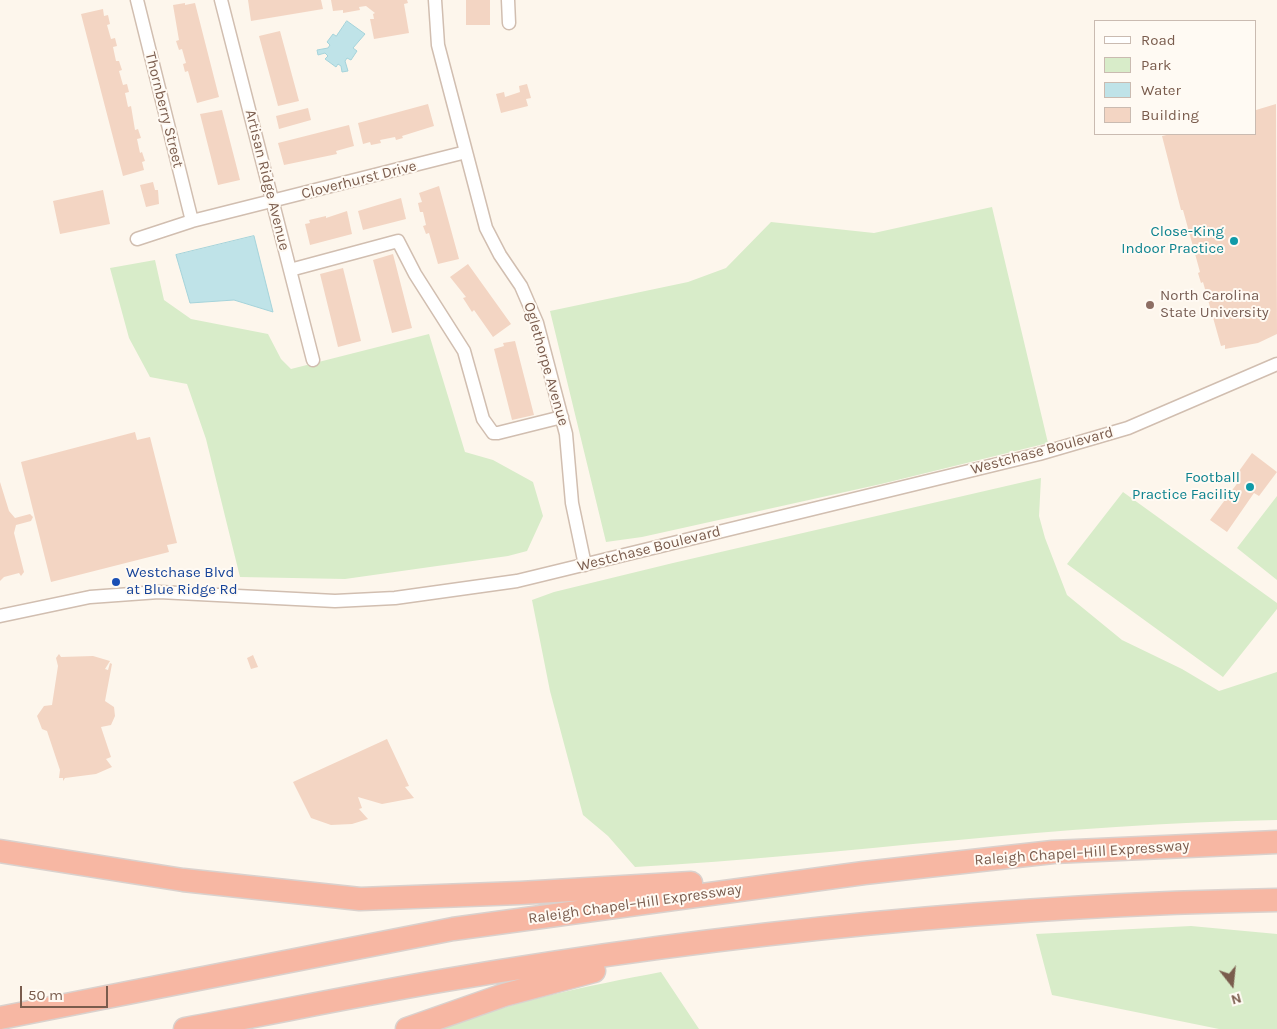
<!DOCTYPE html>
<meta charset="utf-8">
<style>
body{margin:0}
#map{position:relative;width:1277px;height:1029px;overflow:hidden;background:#fdf6ec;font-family:Karla,sans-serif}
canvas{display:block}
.legend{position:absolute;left:1094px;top:20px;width:162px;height:115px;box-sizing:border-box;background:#fffaf3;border:1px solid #cabbb1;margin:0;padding:6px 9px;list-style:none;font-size:15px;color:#7a5c4d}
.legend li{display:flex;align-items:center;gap:10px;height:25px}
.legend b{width:25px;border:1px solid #cabbb1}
.north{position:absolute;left:1207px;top:959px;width:50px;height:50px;-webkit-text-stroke:4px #fffaf3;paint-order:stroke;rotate:164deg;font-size:14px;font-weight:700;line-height:20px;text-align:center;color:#7a5c4d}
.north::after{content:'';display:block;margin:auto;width:18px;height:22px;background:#7a5c4d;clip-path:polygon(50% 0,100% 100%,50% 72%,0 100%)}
.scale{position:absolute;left:20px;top:986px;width:88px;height:22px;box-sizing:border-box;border:2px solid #7a5c4d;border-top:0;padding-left:6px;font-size:15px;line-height:18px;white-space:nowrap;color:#7a5c4d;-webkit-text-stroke:4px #fffaf3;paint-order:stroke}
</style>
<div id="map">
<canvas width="1277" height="1029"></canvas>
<ul class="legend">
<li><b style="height:6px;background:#fff"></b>Road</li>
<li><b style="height:14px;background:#d8ecc9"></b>Park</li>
<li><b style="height:14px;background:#bfe3e8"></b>Water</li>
<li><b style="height:14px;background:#f3d5c3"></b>Building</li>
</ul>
<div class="north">N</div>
<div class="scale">50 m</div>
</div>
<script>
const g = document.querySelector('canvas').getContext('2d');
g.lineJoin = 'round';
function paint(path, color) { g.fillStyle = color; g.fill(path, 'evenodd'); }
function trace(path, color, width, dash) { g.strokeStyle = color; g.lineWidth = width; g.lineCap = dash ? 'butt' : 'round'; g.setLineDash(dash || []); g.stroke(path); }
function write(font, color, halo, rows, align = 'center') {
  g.font = font + ' Karla,sans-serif'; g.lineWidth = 4; g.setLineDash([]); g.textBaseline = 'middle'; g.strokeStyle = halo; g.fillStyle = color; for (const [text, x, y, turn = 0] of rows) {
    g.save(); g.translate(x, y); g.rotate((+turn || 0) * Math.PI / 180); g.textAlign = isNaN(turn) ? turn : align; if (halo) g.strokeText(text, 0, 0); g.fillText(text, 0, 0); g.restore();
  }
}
paint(new Path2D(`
 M992,207L1048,443L881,484L642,537L606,542L550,311L688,282L726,268L771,222L874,233Z
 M155,260L164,300L191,319L268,334L281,359L291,369L429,334L465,452L493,460L533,482L543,516L527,551L508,556L345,579L240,577L206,439L187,384L150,377L129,338L110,268Z
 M1041,478L1039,516L1045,538L1067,595L1122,640L1182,669L1219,691L1277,672V820C1062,823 849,855 635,867L608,836L583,815L550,691L532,600L554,592L673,563Z
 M1123,492L1277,603V609L1223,677L1067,564Z
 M1277,496V580L1237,548Z
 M1191,926L1277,934V1029H1219L1052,995L1036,934Z
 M661,972L699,1029H442C512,1001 587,986 661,972Z`), '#d8ecc9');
const water = new Path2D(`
 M347,21L365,34L353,48L357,51L351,60L347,58L345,61L348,71L342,72L341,66L338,64L336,67L325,59L328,56L325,53L318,55L317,50L328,48L330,45L327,42L333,34L336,36Z
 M254,236L273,312L234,300L190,303L176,255Z`);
paint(water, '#bfe3e8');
trace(water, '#a5d3da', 1);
paint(new Path2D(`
 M248,0H321L323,9L251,21Z
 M331,0H407L408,3L404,4L409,33L374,39L370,19H374L373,14L375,13L366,6L359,7L360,10L343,13V10L333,11Z
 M466,0H490V25H466Z
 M185,3V5L195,3L219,97L197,103L188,71L185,72L183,64L186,63L182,49L179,50L176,41L179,40L173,5Z
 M103,9L104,16L108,15L110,24L107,25L111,39L115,38L117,46L113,47L116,61H119L122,70L119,71L123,85L127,84L129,92L125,93L128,107L131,106L135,130L138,129L141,138L137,139L140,153L142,152L145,161L142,162L144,170L123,176L81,14Z
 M280,31L299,101L278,106L259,36Z
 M527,84L531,98L526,99L528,106L501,113L496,94L504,92L505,97L520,92L519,86Z
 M428,104L434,126L402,136L403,138L396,140L395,137L380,140L381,143L371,145L370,142L363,144L358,123Z
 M1276,104L1277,334L1258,343L1225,349V345L1221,346L1203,282L1201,283L1198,273L1200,272L1183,210H1181L1162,136L1171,134H1256V110Z
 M308,108L311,120L279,129L276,116Z
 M222,110L240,180L218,185L200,114Z
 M349,125L354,146L336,151L337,154L284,165L278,143Z
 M153,182L155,190H158L159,204L146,207L140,185Z
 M439,186L459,259L438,264L429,233L426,234L423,226L426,225L423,212H420L418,203L422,202L419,193Z
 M103,190L110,224L60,234L53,201Z
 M401,198L406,219L363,230L358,211Z
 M347,211L352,234L310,245L305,224L310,223L309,220L326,216V218Z
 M393,254L412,328L392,333L373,260Z
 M468,264L511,324L493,337L474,310L472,312L463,298L466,297L450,277Z
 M343,268L361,341L338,347L320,274Z
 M515,341L534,415L512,420L494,349L504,346L503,343Z
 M135,432L137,440L150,437L177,543L167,545L169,552L51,582L21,462Z
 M1252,453L1277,472L1259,496L1254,493L1227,532L1210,520L1239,481L1234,478Z
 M0,482L9,511L15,518L30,514L33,517L31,521L16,525L14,533L24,572L21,576L19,573L4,577L0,581Z
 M59,654L61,657L93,656L110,661L105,669L108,670L110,663L112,664L105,701L114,707L115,716L111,725L101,727L111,757L106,759L112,767L96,774L65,778L63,781V778H59L60,770L47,731L42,729L37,716L44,706L52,705L58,666L56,658Z
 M253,655L258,667L251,669L247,658Z
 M387,739L409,786L405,787L414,798L382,804L358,797L362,808L359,809L368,819L352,824L331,825L311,818L293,782Z`), '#f3d5c3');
const minor = new Path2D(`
 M137,0L192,221
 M221,0L313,360
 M435,0L438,45L486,228L500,255L521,286L537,323L566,434L572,503L585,565
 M508,0L509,23
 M137,239L192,221L466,152
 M290,270L398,241L415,274L464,351L483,419L493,433H498L562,417
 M0,616L90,597L159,592L335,601L395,598L517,581L1039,454L1128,428L1277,364`);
const motorway = new Path2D(`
 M0,851L183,880L360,899L520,893L691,883
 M0,1018L453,929L864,873L1053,852L1277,842
 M185,1029C272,1013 359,995 446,980C718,934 1002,905 1277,900
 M407,1029L504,995L594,971`);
trace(minor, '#d1beb0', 15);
trace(motorway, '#dad1cd', 25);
trace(minor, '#fff', 12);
trace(motorway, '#f7b7a3', 22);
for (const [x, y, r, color] of [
 [1234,241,5,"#0f9aa8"],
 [1150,305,5,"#8d6e63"],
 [1250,487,5,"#0f9aa8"],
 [116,582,5,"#1a4fb4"]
]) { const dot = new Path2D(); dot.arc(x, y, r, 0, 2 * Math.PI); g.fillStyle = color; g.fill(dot); trace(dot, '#fffaf3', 2); }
write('15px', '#7a5c4d', '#fffaf3', [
 ["Thornberry Street",164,110,76],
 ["Artisan Ridge Avenue",267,180,76],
 ["Cloverhurst Drive",359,180,-14],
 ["Oglethorpe Avenue",546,364,74],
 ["Westchase Boulevard",1042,451,-15],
 ["Westchase Boulevard",649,549,-14],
 ["Raleigh Chapel–Hill Expressway",1082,853,-4],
 ["Raleigh Chapel–Hill Expressway",635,904,-8]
]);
write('15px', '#0d838f', '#fffaf3', [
 ["Close-King",1224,232],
 ["Indoor Practice",1224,249],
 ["Football",1240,478],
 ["Practice Facility",1240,495]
], 'right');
write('15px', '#785e54', '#fffaf3', [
 ["North Carolina",1160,296],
 ["State University",1160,313]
], 'left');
write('15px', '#164399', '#fffaf3', [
 ["Westchase Blvd",126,573],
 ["at Blue Ridge Rd",126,590]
], 'left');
</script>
